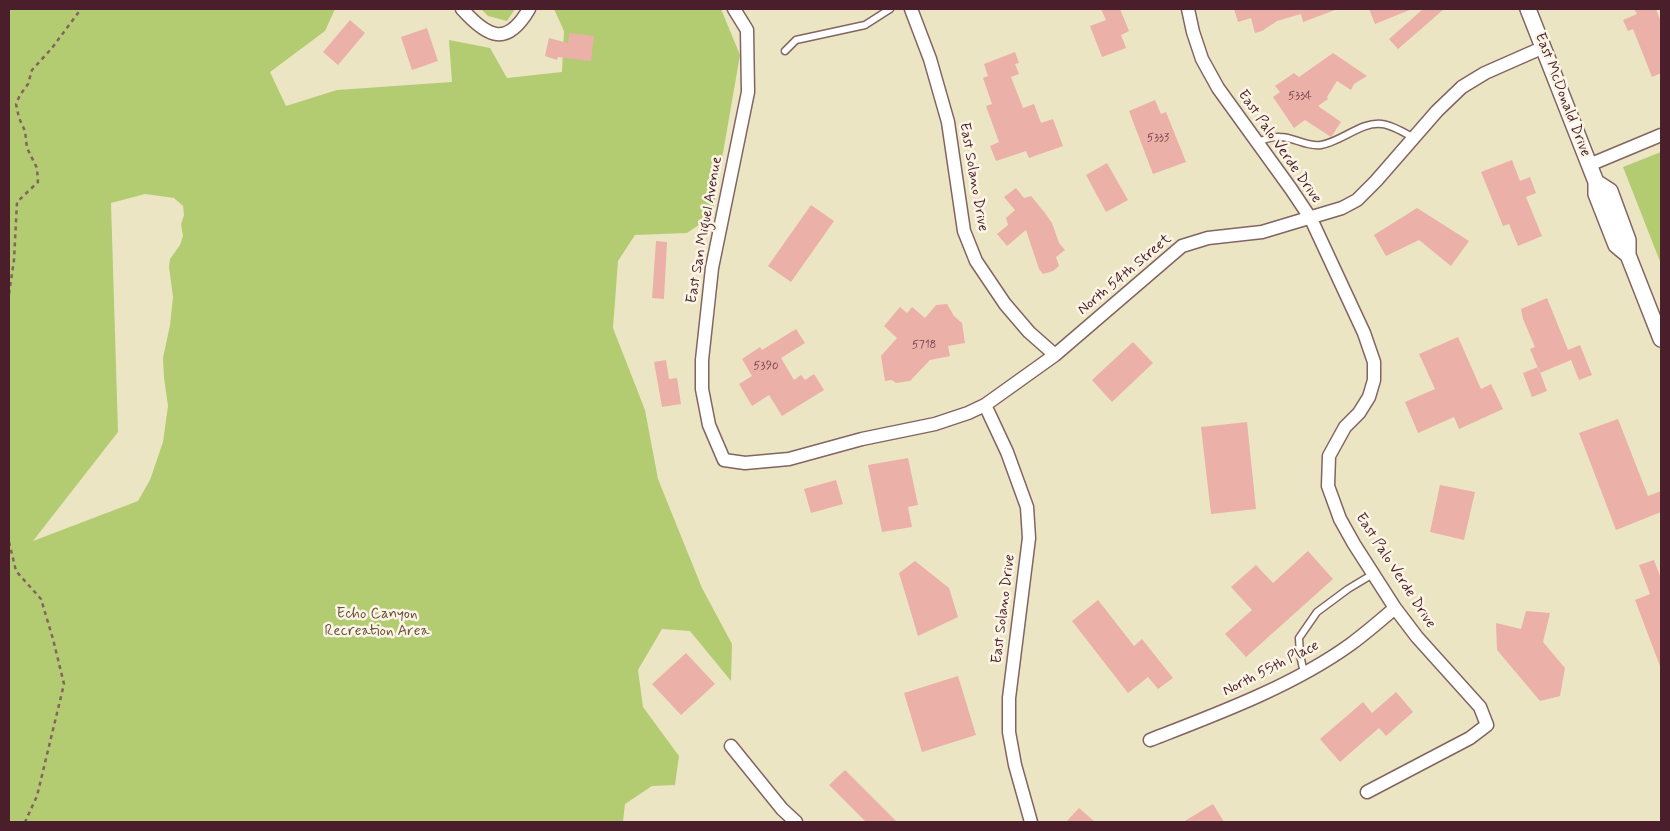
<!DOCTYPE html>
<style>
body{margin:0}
#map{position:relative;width:1670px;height:831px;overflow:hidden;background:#ece5c4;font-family:Mynerve,sans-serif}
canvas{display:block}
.frame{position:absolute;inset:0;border:10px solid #4a1f2b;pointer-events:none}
</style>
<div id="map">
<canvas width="1670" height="831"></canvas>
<div class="frame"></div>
</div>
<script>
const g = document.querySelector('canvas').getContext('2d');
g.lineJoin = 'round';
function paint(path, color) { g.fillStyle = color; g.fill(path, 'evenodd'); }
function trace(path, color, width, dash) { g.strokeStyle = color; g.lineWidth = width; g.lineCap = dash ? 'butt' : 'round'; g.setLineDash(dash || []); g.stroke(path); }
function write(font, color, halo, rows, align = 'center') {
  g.font = font + ' Mynerve,sans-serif'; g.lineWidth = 5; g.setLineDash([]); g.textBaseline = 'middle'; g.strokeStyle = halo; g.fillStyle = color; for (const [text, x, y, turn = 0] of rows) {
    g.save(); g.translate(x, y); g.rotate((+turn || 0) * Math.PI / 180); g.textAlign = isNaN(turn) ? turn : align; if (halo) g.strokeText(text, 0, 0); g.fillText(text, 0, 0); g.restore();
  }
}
paint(new Path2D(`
 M9,9H335L325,31L270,72L286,106L337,90L452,82L449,40L490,48L507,78L562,72L564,31L554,9H721L740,55L712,216L687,233L635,235L618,261L613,328L645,410L658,479L702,588L732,644L731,681L690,631L662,629L638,670L643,707L679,756L675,785L652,786L625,804L623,822H9ZM145,194L174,198L183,206L184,215L181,224L183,236L180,245L170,259L169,267L173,297L170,325L163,358L164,378L168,406L163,442L150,480L138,501L33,541L118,432L111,203Z
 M481,9H515L507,21L488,16Z
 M1661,152V264L1623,167Z`), '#b3cc72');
paint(new Path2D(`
 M1101,9H1120L1129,31L1121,35L1126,48L1102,57L1090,26L1106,20Z
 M1234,9H1335V10L1303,22L1301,14L1277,21L1262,31L1255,33L1251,18L1238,22Z
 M1369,9H1412L1375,24Z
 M1423,9H1444L1398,49L1389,39Z
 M1634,9H1656L1661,22V73L1652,77L1633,29L1628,31L1623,20L1637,14Z
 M350,20L365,33L338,65L323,52Z
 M427,28L438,61L412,70L401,37Z
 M569,33L594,36L591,61L558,57L557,60L545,56L549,38L568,43Z
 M1015,52L1019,63L1015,64L1019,74L1011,77L1023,108L1034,104L1041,123L1053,119L1063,146L1029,158L1026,151L996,161L990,146L999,142L986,106L992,104L983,78L988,76L984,64Z
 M1333,53L1367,76L1354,84L1351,90L1337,81L1327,97L1328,99L1318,106L1341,122L1331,137L1305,120L1294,128L1273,97L1280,92L1275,86L1294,73L1299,77Z
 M1155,100L1161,114L1166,112L1186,162L1153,174L1129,111Z
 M1512,160L1520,181L1530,177L1536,193L1526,197L1542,236L1518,246L1509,224L1503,226L1481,172Z
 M1107,163L1128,200L1106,212L1086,175Z
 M1016,188L1024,198L1031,196L1045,213L1052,223L1059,243L1065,250L1056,257L1059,266L1053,271L1043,274L1039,269L1026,230L1007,246L997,234L1008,225L1006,218L1015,210L1004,197Z
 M811,205L834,221L791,282L768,266Z
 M1417,208L1469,241L1451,266L1419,240L1386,256L1374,235Z
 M656,241L667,242L664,299L652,298Z
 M1547,298L1568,350L1580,345L1592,375L1579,380L1571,360L1540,373L1530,349L1535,347L1523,319L1521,309Z
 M947,304L954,316L962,323L965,343L948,346L950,356L930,360L910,381L896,383L892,380L885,381L881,356L897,338L884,326L900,307L907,313L912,307L925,318L936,305Z
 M796,329L805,343L781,358L794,380L801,375L805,380L814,374L824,390L782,416L769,395L752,406L739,384L752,376L742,359L760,347L762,350Z
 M1458,337L1481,389L1491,384L1503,409L1459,429L1454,417L1418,433L1405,402L1435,389L1419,354Z
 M1133,342L1153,363L1112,402L1092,380Z
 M666,360L669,379L677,378L681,404L662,407L654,362Z
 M1538,367L1547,391L1532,397L1523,373Z
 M1618,419L1648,496L1661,491V512L1616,530L1579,433Z
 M1247,422L1256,509L1211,514L1201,427Z
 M908,458L918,505L908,507L912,527L882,532L868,465Z
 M836,480L843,504L811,513L804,489Z
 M1440,485L1475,492L1464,540L1430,532Z
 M1308,551L1333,579L1246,657L1225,634L1252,610L1231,587L1256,565L1273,583Z
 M1654,560L1661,579L1660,666L1635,600L1650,594L1639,565Z
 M915,561L949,588L958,617L918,636L899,573Z
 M1098,600L1134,646L1142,639L1173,678L1158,689L1148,677L1128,693L1072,621Z
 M1526,611L1550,613L1543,642L1565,668L1560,696L1540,701L1497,650L1496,623L1521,629Z
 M686,653L715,684L681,715L652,684Z
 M958,676L976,735L922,752L904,693Z
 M1396,692L1413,712L1386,736L1379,728L1340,762L1320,739L1363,702L1372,713Z
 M845,770L897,822H866L829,785Z
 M1213,804L1224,822H1183Z
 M1079,808L1095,822H1066Z`), '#ebb0a7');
const service = new Path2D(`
 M785,51L796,40L865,25L890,9
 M1257,142C1264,140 1272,136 1280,137C1294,137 1306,147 1321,145C1341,142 1362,121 1382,124C1392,125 1405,133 1414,138
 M1304,673L1300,655L1299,638L1317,612L1348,589L1373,574`);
const minor = new Path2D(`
 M462,9C488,38 507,47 529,9
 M734,9L747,30L748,92L712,268L702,360V389L709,425L724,460L745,463L789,459L862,439L935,424L968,413L985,405L1055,355L1182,246L1208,238L1262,232L1342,208L1357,200L1376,181L1437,111L1462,87L1485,73L1544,47
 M911,9L930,59L948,122L964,231L976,261L1005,304L1029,332L1055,355
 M1188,9L1193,32L1202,59L1218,88L1291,189L1311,219L1364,333L1374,362V380L1369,397L1359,413L1345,427L1329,456L1328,486L1340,519L1354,544L1395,608L1417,637L1480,707L1487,725L1470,738L1367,792
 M1589,165L1661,135
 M985,405L1007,452L1027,507L1029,538L1009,698V732L1015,765L1031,822
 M1150,740C1217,714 1293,686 1351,644C1366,633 1381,620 1395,608
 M731,746L782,809L796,822`);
const tertiary = new Path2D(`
 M1528,9L1596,182V194L1616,245L1628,255
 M1596,182L1610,191L1628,240V255L1661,339`);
trace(service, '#836461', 9);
trace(minor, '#836461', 15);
trace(tertiary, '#836461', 18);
trace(new Path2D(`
 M9,294L14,260L17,202L38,182L37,168L27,148L25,131L19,118L16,104L20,95L28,84L32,70L52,48L81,9
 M9,542L16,571L41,599L53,639L64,684L37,796L25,822`), '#836461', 2.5, [4, 4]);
trace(service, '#fff', 6);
trace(minor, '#fff', 12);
trace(tertiary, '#fff', 15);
write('12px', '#72434a', null, [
 ["5334",1300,96],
 ["5333",1158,138],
 ["5718",924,345],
 ["5390",766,366]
]);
write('15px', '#4a1f2b', '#fcf5e5', [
 ["East McDonald Drive",1562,95,69],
 ["East Palo Verde Drive",1279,147,55],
 ["East Solano Drive",973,177,80],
 ["East San Miguel Avenue",705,230,-80],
 ["North 54th Street",1125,275,-40],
 ["East Palo Verde Drive",1395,571,57],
 ["East Solano Drive",1004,609,-83],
 ["North 55th Place",1271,669,-27]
]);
write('15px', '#6a5340', '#fcf5e5', [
 ["Echo Canyon",377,615],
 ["Recreation Area",377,632]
]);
</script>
